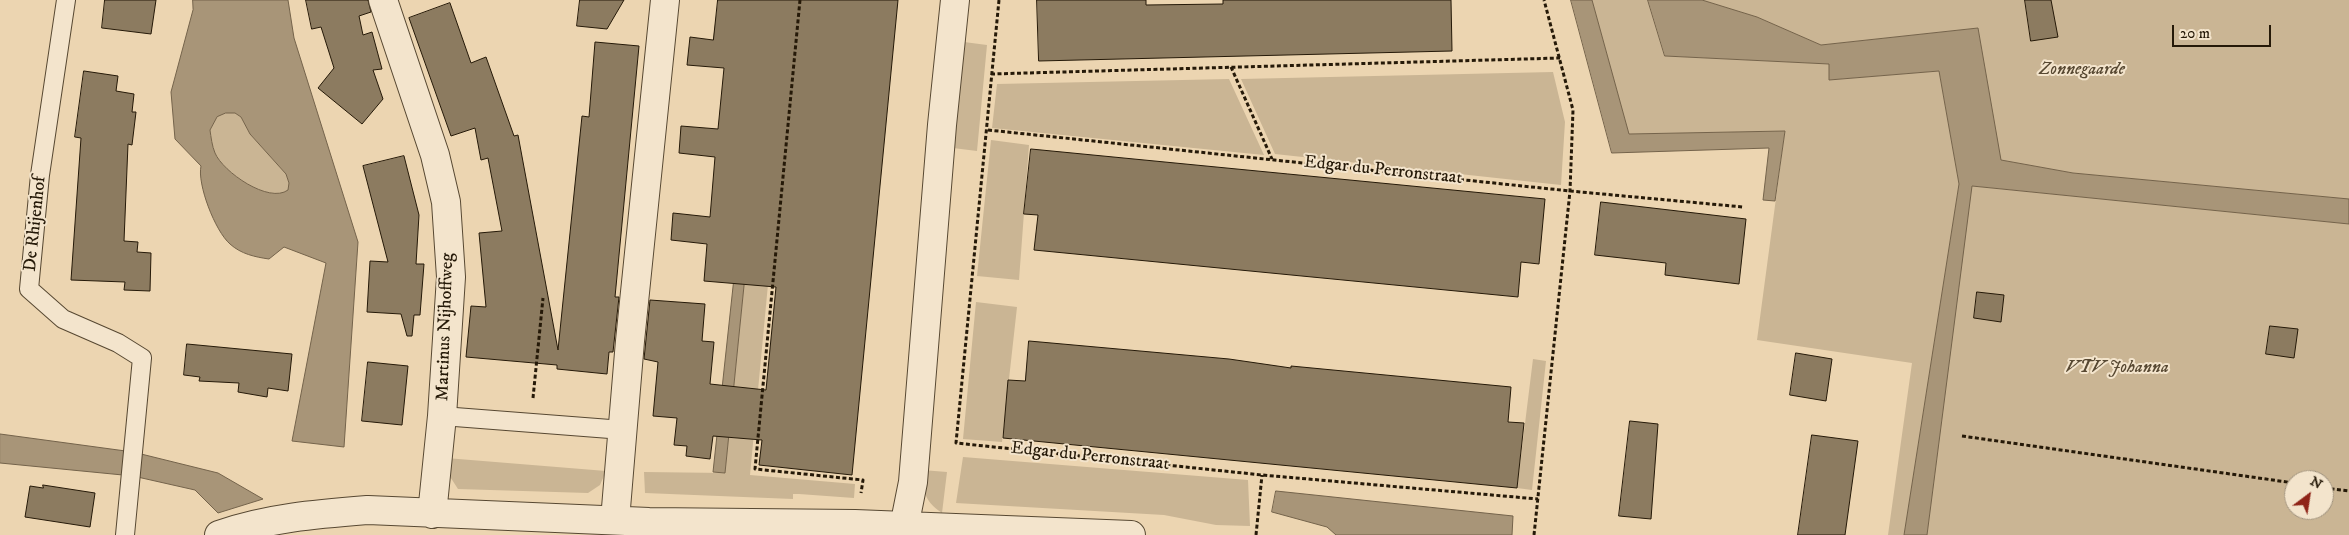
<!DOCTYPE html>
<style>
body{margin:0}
#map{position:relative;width:2349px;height:535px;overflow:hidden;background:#ecd5b1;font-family:"IM FELL DW Pica",serif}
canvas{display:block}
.north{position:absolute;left:2284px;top:470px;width:50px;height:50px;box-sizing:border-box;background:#f3e4cc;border:1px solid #a1937e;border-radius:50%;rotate:31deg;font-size:14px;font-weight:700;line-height:20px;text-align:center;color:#251908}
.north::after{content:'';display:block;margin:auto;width:18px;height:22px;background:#8f2418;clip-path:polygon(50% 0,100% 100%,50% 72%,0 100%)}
.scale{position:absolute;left:2172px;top:25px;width:99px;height:22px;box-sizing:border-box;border:2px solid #251908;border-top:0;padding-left:6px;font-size:15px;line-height:18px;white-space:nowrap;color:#251908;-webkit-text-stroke:4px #f3e4cc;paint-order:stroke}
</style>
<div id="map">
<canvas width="2349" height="535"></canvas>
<div class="north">N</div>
<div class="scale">20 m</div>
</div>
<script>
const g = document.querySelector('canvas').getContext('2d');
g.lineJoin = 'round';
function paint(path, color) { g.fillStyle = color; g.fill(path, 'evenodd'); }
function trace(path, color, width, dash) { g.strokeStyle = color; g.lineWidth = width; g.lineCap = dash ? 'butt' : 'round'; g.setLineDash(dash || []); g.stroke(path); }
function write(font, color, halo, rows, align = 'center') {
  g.font = font + ' "IM FELL DW Pica",serif'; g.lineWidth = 4; g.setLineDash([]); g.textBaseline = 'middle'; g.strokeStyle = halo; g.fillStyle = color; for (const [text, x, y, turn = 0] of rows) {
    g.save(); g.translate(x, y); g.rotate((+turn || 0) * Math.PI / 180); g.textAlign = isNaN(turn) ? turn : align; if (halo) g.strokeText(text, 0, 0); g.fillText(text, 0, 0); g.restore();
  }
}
paint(new Path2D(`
 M773,0L782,136L750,475L855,484L854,498L799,494H793V499L645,493L644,472L725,473Z
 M1592,0H1648L1665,56L1829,64V80L1939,71L1959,184L1904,535H1888L1912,363L1757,340L1785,131L1629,134Z
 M1702,0H2349V199L2073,173L2000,160L1978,28L1821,45L1757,17Z
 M964,42L987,45L977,151L953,148Z
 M1553,72L1565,122L1561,185L1275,154L1241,79Z
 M1229,79L1264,155L992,128L997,84Z
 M226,113H235L241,117L250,134L286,174L289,183V190C269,204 223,172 215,153C212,146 211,137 210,130L217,117Z
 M991,140L1029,145L1019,280L977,276Z
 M1971,186L2349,224V535H1927ZM2294,480H2324V510H2294Z
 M976,302L1017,307L1002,442L963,439Z
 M1533,359L1546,361L1532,490L1517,488Z
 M963,457L1248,480L1250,526L1216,525L1164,515L956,503Z
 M446,458L606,471L600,485L588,493L458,489L447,472Z
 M922,470L947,472L942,513C923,500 924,491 922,470Z`), '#cab594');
const water = new Path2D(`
 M193,0H288L294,38L358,242L344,447L292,441L326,263L284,247L269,259C255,257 241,254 230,244C215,231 197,184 201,166L175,139L171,92L193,10ZM226,113H235L241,117L250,134L286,174L289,183L288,190C269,204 223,172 215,153C212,146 211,137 210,130L217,117Z
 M773,0L725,473L713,472L752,111Z
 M1571,0H1592L1629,134L1785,131L1775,201L1763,200L1769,148L1612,153Z
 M1648,0H1702L1757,17L1821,45L1978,28L2001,160L2073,173L2349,199V224L1972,186L1927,535H1904L1959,184L1939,71L1829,80V64L1665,56Z
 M0,434L133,452L218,473L263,499L218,513L195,490L133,476L0,463Z
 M1276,491L1513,516L1512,535H1336L1327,527L1272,512Z`);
paint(water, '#a89578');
trace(water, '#74634b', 1);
const building = new Path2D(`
 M105,0H156L151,34L102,28Z
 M306,0H368L371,12L359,16L363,35L372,32L382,69L373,70L383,99L362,124L318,88L334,68L321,27L312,29Z
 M580,0H624L607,29L577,26Z
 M718,0H898L852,475L759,465L762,440L713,436L710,459L686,456L687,446L674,445L677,418L653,416L658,362L644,359L650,300L705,304L702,341L714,342L710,384L766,390L776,287L704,281L707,244L671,240L673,213L710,217L715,157L679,153L681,126L718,129L724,68L687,65L690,37L713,40Z
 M1037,0H1146V5L1223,4V0H1451L1452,51L1039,61Z
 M2025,0H2051L2058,37L2031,41Z
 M450,3L471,63L486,57L514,136L518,135L558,350L582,116L589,117L595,42L639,46L615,297H619L613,352H609L607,374L557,369V365L466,357L471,306L486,307L479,233L502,231L488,158L481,160L475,128L451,136L409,18Z
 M84,71L118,76L116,91L134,94L132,112H136L132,145L128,144L124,241L138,242L137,252L151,253L150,291L124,290L125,282L71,280L81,138L75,137Z
 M1031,149L1545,199L1539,264L1521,262L1518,297L1034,250L1038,215L1024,214Z
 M404,156L419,215L416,264H424L420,315H414L412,336H407L401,314L367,312L370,261L388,262L363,166Z
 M1601,202L1746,219L1739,284L1665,275L1666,263L1595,255Z
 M1977,292L2004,295L2001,322L1974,318Z
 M2270,326L2298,329L2294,358L2266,354Z
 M1029,341L1229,359L1291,368V366L1511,387L1508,422L1524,423L1517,488L1003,438L1008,380L1025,381Z
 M187,344L292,354L288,391L268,388L267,397L238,392L239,383L199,381L200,377L184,375Z
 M1796,353L1832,359L1826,401L1790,395Z
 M368,362L408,366L402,425L362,421Z
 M1630,421L1658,424L1651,519L1619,516Z
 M1812,435L1858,441L1845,535H1798Z
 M43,485L95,493L90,527L25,517L30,486L43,488Z`);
paint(building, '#8c7b60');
trace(building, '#251908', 1);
const service = new Path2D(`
 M66,0L40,175L29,289L63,319L118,343L142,358L125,535
 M442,416L623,430`);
const minor = new Path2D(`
 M383,0L435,155L446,202L451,277L442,416L432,514
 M615,520L630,341L665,0
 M904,527L913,482L942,125L955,0
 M219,535C267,518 318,514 368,510L649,522L855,524L1131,535`);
trace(service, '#574832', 20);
trace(minor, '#574832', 30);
trace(new Path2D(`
 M800,0L755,469L863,480L861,493
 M999,0L956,443L1262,475L1538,499
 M1231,67L1272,159
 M991,74L1560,58
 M988,130L1570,191L1743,207
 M533,398L543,298
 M1962,436L2294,483
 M2324,488L2349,491
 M1256,535L1262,475
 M1534,535L1570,191L1573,110L1544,0`), '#251908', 3, [4, 2.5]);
trace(service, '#f3e4cc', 18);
trace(minor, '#f3e4cc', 28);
write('italic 18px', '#574832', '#f3e4cc', [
 ["Zonnegaarde",2082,70],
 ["VTV Johanna",2117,368]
]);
write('18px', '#251908', '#f3e4cc', [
 ["Edgar du Perronstraat",1383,171,6],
 ["De Rhijenhof",36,224,-84],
 ["Martinus Nijhoffweg",446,327,-88],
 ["Edgar du Perronstraat",1090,457,6]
]);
</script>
